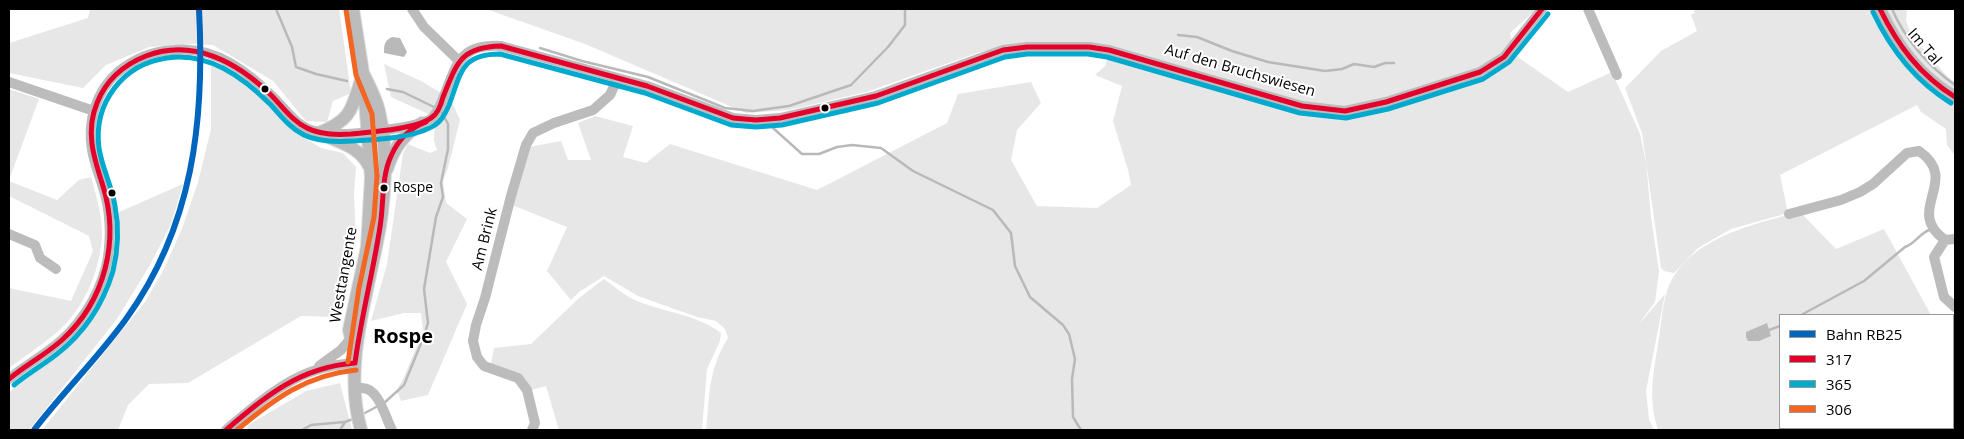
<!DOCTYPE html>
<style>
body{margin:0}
#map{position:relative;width:1964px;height:439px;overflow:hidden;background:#fff;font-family:"Open Sans",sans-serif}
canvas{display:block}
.frame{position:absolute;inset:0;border:10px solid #000;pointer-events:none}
.legend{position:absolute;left:1779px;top:314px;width:175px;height:115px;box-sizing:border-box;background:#fff;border:1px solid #999;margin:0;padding:6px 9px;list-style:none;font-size:15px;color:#000}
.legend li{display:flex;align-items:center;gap:10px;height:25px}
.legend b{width:25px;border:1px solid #999}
</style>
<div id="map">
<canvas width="1964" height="439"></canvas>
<div class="frame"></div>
<ul class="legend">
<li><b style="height:6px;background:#0065bd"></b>Bahn RB25</li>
<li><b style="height:6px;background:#e4002b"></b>317</li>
<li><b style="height:6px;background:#00a9ce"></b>365</li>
<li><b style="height:6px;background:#f26522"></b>306</li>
</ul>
</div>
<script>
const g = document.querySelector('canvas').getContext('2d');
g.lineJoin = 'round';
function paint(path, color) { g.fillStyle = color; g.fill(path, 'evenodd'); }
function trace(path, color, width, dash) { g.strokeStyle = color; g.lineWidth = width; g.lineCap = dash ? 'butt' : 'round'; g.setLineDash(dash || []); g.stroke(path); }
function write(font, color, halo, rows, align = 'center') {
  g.font = font + ' "Open Sans",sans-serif'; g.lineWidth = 4; g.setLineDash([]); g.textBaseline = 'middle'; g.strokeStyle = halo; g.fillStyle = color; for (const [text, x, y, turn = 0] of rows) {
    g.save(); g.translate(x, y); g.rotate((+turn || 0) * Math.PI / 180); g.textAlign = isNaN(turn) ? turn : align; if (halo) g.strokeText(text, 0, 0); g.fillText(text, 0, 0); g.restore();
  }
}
paint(new Path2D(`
 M90,9H339L351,93L333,101L327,122L306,121L273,81L213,45L193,44L149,47L106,65L83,88L9,73V43L88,18Z
 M486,9H1537L1510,33L1515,55L1568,92L1612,72L1640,134L1646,162L1651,217L1659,271L1655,302L1638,325L1665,294L1646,391L1649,419L1654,430H706C710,394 708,370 728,338L725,329L716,321L697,317L638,296L604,276L579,292L571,300L547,271L567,227L512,205L529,147L561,141L568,160H591L578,123L595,116L633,126L623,157L646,163L670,144L817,190L947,123L958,94L1031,82L1041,103L1017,130L1011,160L1037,206L1097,208L1131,185L1128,170L1113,121L1122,86L1095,75L1105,66L1112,47L1008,45L977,53L866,92L789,110L746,113L585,44Z
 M1693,9H1876L1904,44L1885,9H1907L1906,21L1912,36L1947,76L1955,83V156L1947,145L1946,129L1921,112L1917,105L1780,175L1788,213L1731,229L1698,248L1674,273L1664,271L1661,268L1642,133L1625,88L1661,51L1697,31L1691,15L1695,13Z
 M211,63L225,65L251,83L295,132L321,148L343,153L356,167L354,192L356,244L340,317L301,316L188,383L149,384L128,405L118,430H42L145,302L164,269L183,226L198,182L211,129Z
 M384,64L421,81L450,98L460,120L448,168L443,181L446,203L467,219L446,262L467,304L428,395L401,401L397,390L404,377L423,331L421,313H404L371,321L387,264L403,153L408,144L430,153L437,150L434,141L435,117L391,97Z
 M9,89L39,99L9,180Z
 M91,177C96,195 102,214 102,233C101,270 84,310 55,334C40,346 24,357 9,368V288L71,301L93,251L89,236L9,196V181L57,200L79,180Z
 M183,184L171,224L150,265L117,319L29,430H9V393L31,370L73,342L108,293L116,250L119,212Z
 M1800,212L1836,249L1884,229L1931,315H1780V428H1953V356L1955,361V430H1658C1648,399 1653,376 1658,344C1661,327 1662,307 1667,291C1685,239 1753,224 1800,212Z
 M604,279C614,286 625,296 637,301C664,312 698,315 721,333L720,341L707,369L702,430H559L546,386L531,390L491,364L494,348L531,344L579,298Z
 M340,383L352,430H247L248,425L306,391Z`), '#e7e7e7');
paint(new Path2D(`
 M392,37L400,38L407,52L404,57L384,53C384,45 384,41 392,37Z
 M1767,323L1771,336L1759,341H1748L1746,337V332Z`), '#b9b9b9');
trace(new Path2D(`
 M276,9L292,47L296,67L316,74L347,81
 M1892,9C1905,39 1928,66 1955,85
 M1178,35L1197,37L1232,51L1268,62L1325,71L1342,69L1354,64L1374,67L1385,63H1394
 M540,48L582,61L648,77L725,108L753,111L789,106L851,85L888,47L905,25V9
 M387,89L403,92L436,108
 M773,128L802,154H819L837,147L852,145L881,148L913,171L993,210L1011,233L1015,266L1030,297L1063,325L1069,334L1075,359L1072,379L1073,417L1081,430
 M1801,315L1864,281L1905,247C1915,244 1919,234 1929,230
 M1769,330L1780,326
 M383,404L404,385L424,336L428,323L424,289L436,217L443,197L441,183L448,149V124L441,111
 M363,414L378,406
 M302,430L311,425L344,422
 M340,430L345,422L353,419`), '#b9b9b9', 2.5);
const major = new Path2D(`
 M353,9L363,73L371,178L367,247L349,330L353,347
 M1880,9C1896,45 1920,77 1955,97
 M319,133C351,120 351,111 361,80
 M319,133C338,142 359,146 369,166
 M387,169C394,148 403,135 422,123
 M361,430C344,370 364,307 376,247C385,206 389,153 379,111C376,98 369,85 363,73`);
trace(major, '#dbdbdb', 14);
trace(new Path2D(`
 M412,9L424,27L459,61
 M1588,9L1617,75
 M9,82L94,111
 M1789,214L1841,200L1860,192L1873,184L1907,153L1919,151C1962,181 1903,210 1945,240L1955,239
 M9,234L35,245L40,258L56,269
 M1945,240L1934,257L1944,297L1955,307
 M319,366L341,350L352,337
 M9,379C23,367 38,359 52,348C78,329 98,298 106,267C111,246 111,219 106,198C102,182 95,166 92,150C87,122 96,91 118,72C134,59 154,51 174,50C216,46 250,73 277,101C287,112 297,125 311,130C322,134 337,134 348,134C364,133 421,127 432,118C438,112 441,104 444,96C457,63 460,44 501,46L647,86L733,118L756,120L780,118L876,96L1003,50L1027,47H1089L1109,50L1302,106L1345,111L1386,102L1480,72L1504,57L1542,9
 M362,388C379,388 385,417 392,430
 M226,430C252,408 281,382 313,371C327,366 341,364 355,363
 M532,430L535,423L527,390L518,378L484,366L477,357L473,341L476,325L485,298L511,196L526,145L533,133L554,123L593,110L610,95L618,78`), '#bcbcbc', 10);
trace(major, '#bcbcbc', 12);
trace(new Path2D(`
 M1880,9C1898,46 1920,75 1955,97
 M355,363C361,317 373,273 380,227C384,204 381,178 391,156C398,140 410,128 426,122
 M9,379C26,365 45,355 62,340C105,301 120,241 103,186C94,158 85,132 97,103C106,80 123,65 146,56C193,38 237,62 271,95C282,106 292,121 307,128C320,135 337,135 351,134C370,132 416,129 431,118C438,114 441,105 443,97C457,63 460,47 501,46L647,86L733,118L756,120L780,118L876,96L1003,50L1027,47H1089L1109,50L1302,106L1345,111L1386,102L1480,72L1504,57L1542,9
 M226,430C266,396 300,367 355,363`), '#e4002b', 5);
trace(new Path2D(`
 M1873,12C1891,50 1915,81 1951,103
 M14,385C27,374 43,365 57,354C84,333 103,304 113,271C118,250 119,227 115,206C112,186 102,168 99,148C93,103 123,64 167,58C209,52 243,77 271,105C281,116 290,128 304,135C318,142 336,142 352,141C375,140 415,138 435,125C442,121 446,112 449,105C461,74 460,54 500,54L645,93L731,125L756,127L782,125L878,103L1005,57L1027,54H1088L1107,57L1300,113L1346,118L1388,109L1483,79L1509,62L1548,14`), '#00a9ce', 5);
trace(new Path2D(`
 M346,10L356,75L372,114L377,176L374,217L359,288L348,362
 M237,430C274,399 306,375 356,370`), '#f26522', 5);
trace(new Path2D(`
 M34,430C63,392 98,358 126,319C193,226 205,121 199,9`), '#0065bd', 6);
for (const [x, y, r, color] of [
 [265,89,4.5,"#000"],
 [825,108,4.5,"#000"],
 [384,188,4.5,"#000"],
 [112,193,4.5,"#000"]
]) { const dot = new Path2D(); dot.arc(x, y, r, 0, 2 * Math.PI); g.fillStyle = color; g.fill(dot); trace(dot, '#fff', 2); }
write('14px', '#000', '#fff', [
 ["Rospe",393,188]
], 'left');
write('15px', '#000', '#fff', [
 ["Im Tal",1924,47,49],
 ["Auf den Bruchswiesen",1240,71,16],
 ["Am Brink",485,239,-76],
 ["Westtangente",344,275,-80]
]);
write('bold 20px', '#000', '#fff', [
 ["Rospe",403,337]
]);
</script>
